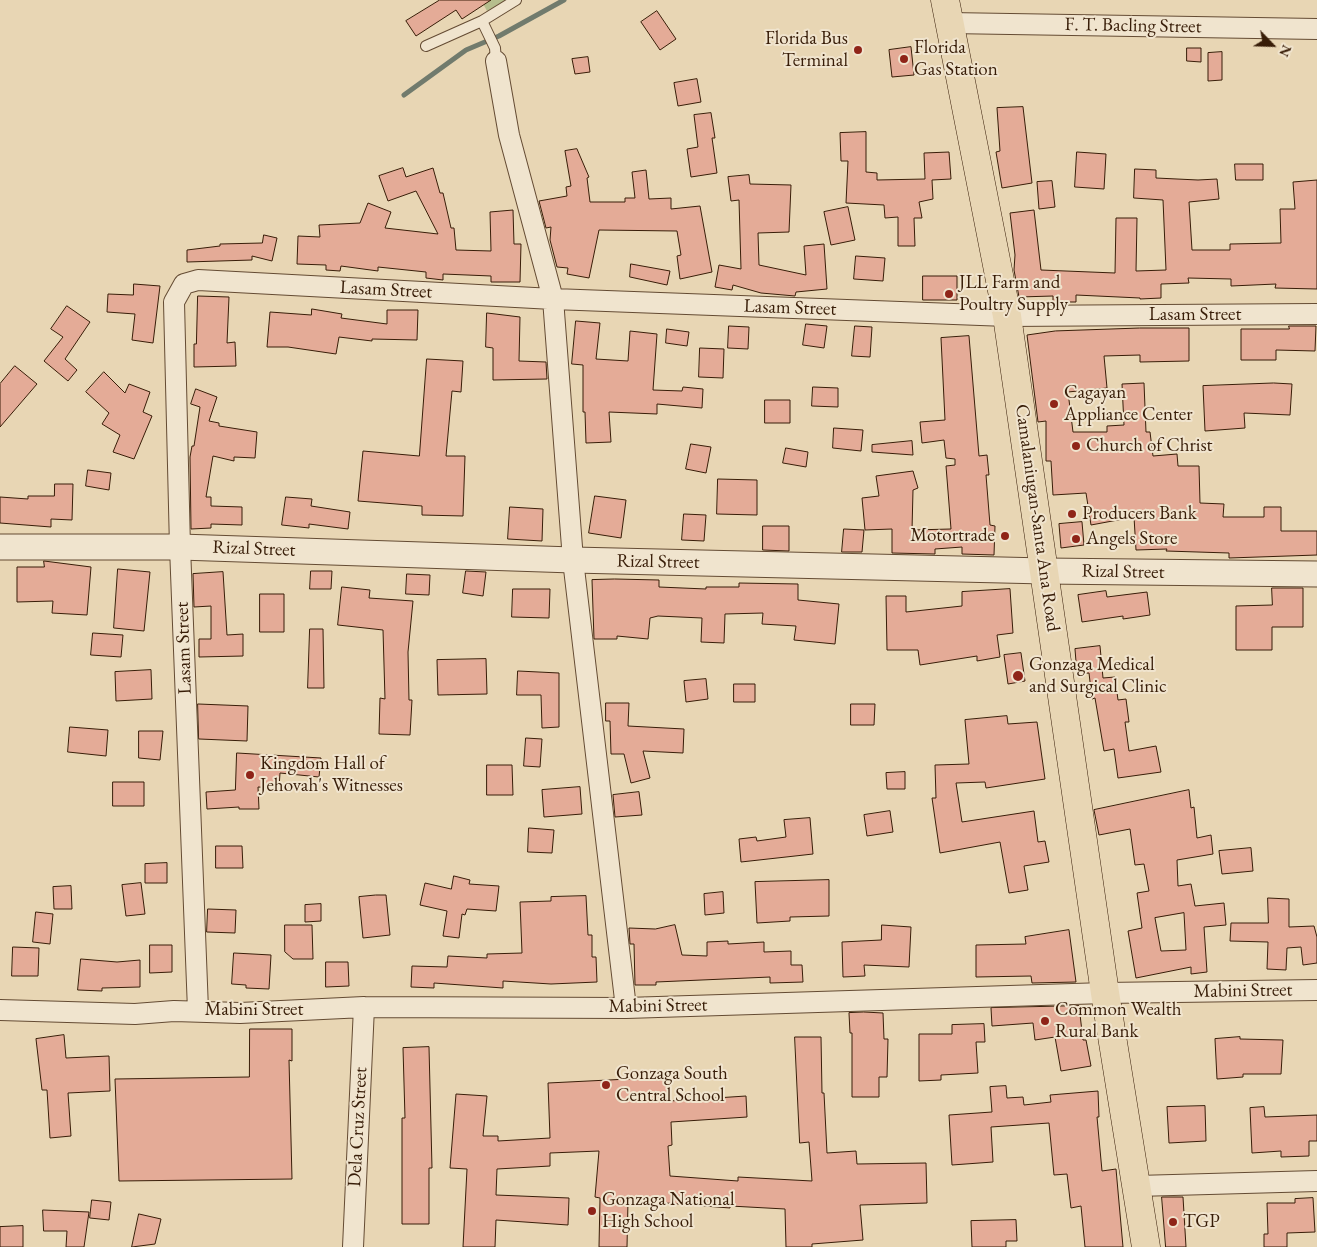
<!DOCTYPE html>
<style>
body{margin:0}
#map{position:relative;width:1317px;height:1247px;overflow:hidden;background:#e8d6b4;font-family:"EB Garamond",serif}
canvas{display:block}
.north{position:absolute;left:1247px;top:20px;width:50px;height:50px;-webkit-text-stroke:4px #f0e4ce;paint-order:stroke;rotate:114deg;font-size:14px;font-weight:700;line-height:20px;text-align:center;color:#381d08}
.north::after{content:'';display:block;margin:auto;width:18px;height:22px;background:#381d08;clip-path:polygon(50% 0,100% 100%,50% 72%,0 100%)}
</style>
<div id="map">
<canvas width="1317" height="1247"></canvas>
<div class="north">N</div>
</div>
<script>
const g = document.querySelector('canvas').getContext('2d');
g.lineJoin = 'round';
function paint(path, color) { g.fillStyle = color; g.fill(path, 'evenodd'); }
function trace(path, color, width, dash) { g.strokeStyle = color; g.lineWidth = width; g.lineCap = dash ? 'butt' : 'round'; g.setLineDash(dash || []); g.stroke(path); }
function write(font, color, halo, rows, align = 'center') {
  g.font = font + ' "EB Garamond",serif'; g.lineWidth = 4; g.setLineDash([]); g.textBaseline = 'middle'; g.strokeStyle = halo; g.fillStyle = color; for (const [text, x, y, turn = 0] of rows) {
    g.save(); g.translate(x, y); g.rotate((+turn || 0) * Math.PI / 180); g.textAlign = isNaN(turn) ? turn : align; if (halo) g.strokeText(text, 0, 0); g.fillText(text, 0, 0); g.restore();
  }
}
paint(new Path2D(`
 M481,0H506L487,11Z`), '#b6be8d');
trace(new Path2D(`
 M404,95L466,50L499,36L564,0`), '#717b6d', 5);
const building = new Path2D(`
 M440,0H491L462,19L456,10L416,36L406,21Z
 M657,11L676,39L660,50L641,22Z
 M911,47L914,75L892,77L889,50Z
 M1187,48H1201V62L1187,61Z
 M1222,52V80L1208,81V53Z
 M588,57L590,72L575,74L572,59Z
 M697,79L701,102L678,106L674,83Z
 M1023,107L1032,183L1002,188L996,152L1000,151L997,108Z
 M711,113L715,138H712L717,173L691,177L687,149L698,147L694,115Z
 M866,132V172L877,173V180L925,179L924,153L949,152L951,179L932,180L933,199L919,202L922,218H914L915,246H898V217L885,218L884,205L846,203L848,161H841L840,133Z
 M577,149L589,177L587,178L590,202H625V198H635L632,172L646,170L649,199L671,198V209L700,206L712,272L680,279L677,256L681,255L677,231L599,230L589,278L567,274L568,268L557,267L550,240L551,227L546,228L539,201L567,196L566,187L571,186L565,151Z
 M1077,152L1106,154L1104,189L1075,187Z
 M1235,164H1263V180H1236Z
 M403,168L406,177L433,168L440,193H443L451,228H454L456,250L491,251L490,212L513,210L514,244H521L520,282H491V276L443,274V280L426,278V272L378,267V271L341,266L340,271L326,270V265L297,264L298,236L320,237L319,225L360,223L368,203L391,212L385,228L438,234L416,191L388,201L379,176Z
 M1135,169L1156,170V178L1198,180L1217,179L1219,199L1189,202L1192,250H1230V244L1281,243L1280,209H1295L1293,182L1317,180V289L1275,288L1276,284L1231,286V279L1188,278L1189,283L1161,284V298L1140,299V298L1076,295V302H1053V296L1019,297L1014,270L1015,255L1010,213L1034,210L1041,270L1115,273L1116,218H1137L1136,271L1166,270L1163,200L1134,198Z
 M749,175L750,184L791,185L789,232L758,233L759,265L806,275L804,246L824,244L827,289L796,292L795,296L761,293L733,285L732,290L715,287L719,265L741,269L739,200L731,201L728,177Z
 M1052,181L1055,207L1039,209L1037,182Z
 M848,207L855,240L831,245L824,212Z
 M264,235L277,238L272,261L252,256V260L187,262V250L220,246V244L262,243Z
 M856,256L885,258L883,281L854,279Z
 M631,264L670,271L667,285L630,277Z
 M923,276H957V300H923Z
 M134,284L160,286L153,343L132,340L135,314L107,312L108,294L133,295Z
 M198,296L229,297L227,343L235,342L236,366L194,367V344H196Z
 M67,306L90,322L65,359L77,370L68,381L44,361L63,337L51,329Z
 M312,309L342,314L341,318L387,324V310H418L417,340L372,339V341L339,337L336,354L288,347H267L270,312L311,315Z
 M487,313L520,317L519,361L546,362L547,379L493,380V348L486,347Z
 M576,321L600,323L596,359L628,361L630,331L657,334L653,390L682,391L683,387L703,389L702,408L657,404V414L609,412L611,442L586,443L585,412H583V365L572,364Z
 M806,324L827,326L824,348L803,345Z
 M729,326L749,327L748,349L728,348Z
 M855,326L872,327L870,357L852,356Z
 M1289,326H1316L1315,351L1276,350V360H1241V329H1289Z
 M1140,328H1189V361L1140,362V355L1104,356L1107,388L1068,392L1073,432H1107V426L1124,425L1122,384L1144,383L1146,432H1150L1153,456L1177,454L1178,466H1199L1200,503L1224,504L1223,517H1264V507H1281V531H1317V555L1229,558V553L1166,551L1167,549L1136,550L1134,517L1091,525L1086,493L1053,495L1051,461H1046V421L1038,422L1027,335L1055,331Z
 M667,329L689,332L687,346L666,343Z
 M969,336L979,456L987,455L989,475H986L990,525L995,526L994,555L962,554V547L935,549V554L892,553V529L865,530L862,498L879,496L876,476L913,471L918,488L913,490L912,530L951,529L946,466L955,465V459L946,458L944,440L922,443L920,422L945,420L941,338Z
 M700,348L724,349L723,378L699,377Z
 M427,359L463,361L461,392L452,391L446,456H465L463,516L422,515V506L358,501L363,451L419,456Z
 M15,366L37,384L0,427V384Z
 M104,372L125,393L129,384L150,392L143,412L152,416L134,459L113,452L120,435L102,424L109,413L86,392Z
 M1274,383L1292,384L1290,415L1244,413L1245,428L1205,431L1203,386Z
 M813,387L838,388V407L812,406Z
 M196,389L217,397L209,421L219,423V426L257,432L255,458L234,457V461L213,456L206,497H211V506L242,507V525L211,524V528L191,529L190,457L192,446H194L200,407L191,404Z
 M765,400H790V423H765Z
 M834,428L863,430L861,451L833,448Z
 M912,441L913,455L872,452V445Z
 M691,444L711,447L706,473L686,469Z
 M786,448L808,452L806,467L783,463Z
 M88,470L111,473L109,490L86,486Z
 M718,479L757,480V515L717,514Z
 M55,484H73L72,520L51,519V527L0,523V497L28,499V496H54Z
 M595,496L626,500L621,538L589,533Z
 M286,497L312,499L311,506L350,512L348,529L309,524V528L282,525Z
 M510,507L543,509L542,541L508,539Z
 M684,514L706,515L704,541L682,540Z
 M1082,522L1084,545L1061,548L1059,524Z
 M763,526H789V551L763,550Z
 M844,529L864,530L862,552H842Z
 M44,561L91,567L87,615L52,613L53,601L17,602V567H44Z
 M118,569L150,572L144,631L114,628Z
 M311,571H332L331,589H310Z
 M466,571L486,572L483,596L463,593Z
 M223,572L227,635L243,634V656L199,657V639H211V606L194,607L193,574Z
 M407,574L430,575L429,595L406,594Z
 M615,579L659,580V587L706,589V587H739V583L798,584V600L839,604L835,644L794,640L796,626L762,624L763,613L725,614L724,643L701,642L702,618L658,616L650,618L648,639L617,636V639H594L592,580Z
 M342,587L370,590L369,598L413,601L408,652L409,700H412L410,735L379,734L380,698L385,699L383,630L338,625Z
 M1272,588H1303V627H1272V650H1236V606L1272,605Z
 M513,589H550L549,618L512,617Z
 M1010,589L1013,633L997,635L1000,657L977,661V656L920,665L918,650H887L886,596H906V612L962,606V592Z
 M1106,591L1107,597L1147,592L1150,615L1123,619V616L1082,622L1078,595Z
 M260,594H284V632H260Z
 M310,629H323L324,688H308Z
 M93,633L123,635L121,657L91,655Z
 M1100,646L1103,678L1115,677L1118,700L1126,699L1129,722H1125L1129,751L1156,746L1161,772L1118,778L1114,749L1104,751L1095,698L1092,699L1089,673L1077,674L1075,649Z
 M1021,653L1025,681L1008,684L1004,655Z
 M486,659L487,694L438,695L437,660Z
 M151,670L152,699L116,701L115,672Z
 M518,671L559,673V727L542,728L541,695H517Z
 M706,679L708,699L686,702L684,681Z
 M734,684H755V702H734Z
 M606,703H629L628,726L684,729L683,753L643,751L650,778L631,783L624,754H611L610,721H606Z
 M198,704L248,706L247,741L199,739Z
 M851,704H875L874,725H851Z
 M1007,716L1008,724L1037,722L1045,779L986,788L985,782L956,783L962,822L1034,811L1038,842L1045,841L1049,862L1024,866L1028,890L1009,893L1000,842L940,853L932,798H936L935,765L969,764L965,720Z
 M70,727L108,730L106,756L68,752Z
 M139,731H163L160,760L139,758Z
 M526,738L542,739L540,767L524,766Z
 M237,753L321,758L319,777L280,773L279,788L258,787L259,809H239V807L207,809L206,792L235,790Z
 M487,765H512L513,795H487Z
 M905,772V789H887L886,773Z
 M113,782H144V806H113Z
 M580,787L582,814L544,817L542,790Z
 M1189,790L1191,808L1194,807L1197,838L1211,835L1213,854L1177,860L1178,886L1191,884L1195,906L1224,903L1226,925L1204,927L1207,972L1191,974V967L1136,978L1128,931L1142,928L1137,893L1149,891L1144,864L1135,865L1130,829L1099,835L1094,810ZM1184,913L1186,950L1161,951L1155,918Z
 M639,792L642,815L615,817L613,795Z
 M890,811L893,832L867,836L864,815Z
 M810,818L813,854L741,862L739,839L756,837L757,841L786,837L784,820Z
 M529,828L554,830L552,853L528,852Z
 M216,846H242L243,868H216Z
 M1251,848L1253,871L1222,874L1219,851Z
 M167,863V883H145V864Z
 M454,876L470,880L469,884L499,886L496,911L467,909L465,915L462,914L459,938L443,936L447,911L420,905L425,883L451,889Z
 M829,880V916L790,917V921L757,923L755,882Z
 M141,883L145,914L126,916L122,885Z
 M71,886L72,909H54L53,887Z
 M723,892L724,913L705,915L704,894Z
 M376,895H386L390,935L363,938L359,897Z
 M586,896L588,935H592V957H596L597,982L551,984L503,981V988L434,983V988L411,987L412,966L447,967L448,956L487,958V954L522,953L520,902L551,901V897Z
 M1268,898L1289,899V927L1314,926L1317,937V963L1303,965L1301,947L1287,948L1286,970L1267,969L1268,942L1230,941L1231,923H1268Z
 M321,904V921L305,922V905Z
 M208,909L236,910L235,933L207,932Z
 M36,912L53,914L50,944L33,942Z
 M285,925H312L313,959H293L285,952Z
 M675,925L682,955L707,956V942L728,941V944L764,942V952L791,951V965H802L803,982L770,983V977L656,982V985H635L634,944H630L629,928L655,929Z
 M882,925L911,927L909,967L864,965L865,976L843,977L842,942L881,940Z
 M1069,930L1076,982L1032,983L1031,976L976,977V945L1026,944L1025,937Z
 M150,945H172V972L150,973Z
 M13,947L39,948L38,976H12Z
 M234,953L271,955L269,989L246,988V985L232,984Z
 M81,959L117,962L140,960V987L102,988V991L78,990Z
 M326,962H348L349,986L326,987Z
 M1079,1006L1083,1040H1086L1091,1066L1061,1071L1055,1037L1035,1040L1033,1023L992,1026L991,1008Z
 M864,1012L883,1013L884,1039H888L887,1077H879V1097H852V1033H850L849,1013Z
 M984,1024L985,1042H976L978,1073L941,1075V1080L919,1081V1034H952V1025Z
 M250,1029H292V1061L289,1060L292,1179L119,1181L115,1079L249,1077Z
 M64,1035L66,1058L109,1056L110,1091L68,1093L71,1136L50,1138L47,1090H42L36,1039Z
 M795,1037H821L822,1093H824L827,1153L856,1151L857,1164L926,1163L927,1203L860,1205L863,1240L812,1244V1247H786L785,1209L730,1206V1208L628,1200L627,1247H599L600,1198L595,1197L599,1151L550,1153V1166L497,1169L496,1195L569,1198L568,1225L496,1220L495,1247H463L467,1169L450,1168L456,1094L487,1096L483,1136H498V1141L550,1138L548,1083L669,1077L670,1101L746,1096L747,1117L671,1122L672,1145L668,1146L670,1176L738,1181V1177L812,1181L809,1142L800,1143Z
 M1240,1037V1039L1283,1040L1281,1074H1243V1077L1217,1079L1215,1039Z
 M429,1047L432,1168H429V1224H402V1118H405L403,1048Z
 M1006,1086L1007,1098L1023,1097L1024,1105L1051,1102L1050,1095L1098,1091L1099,1117H1097L1102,1171L1116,1169L1123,1247H1085L1081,1206L1071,1208L1067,1174L1054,1175L1049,1123L991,1127L993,1162L952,1165L949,1115L992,1112L990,1087Z
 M1205,1106L1206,1141L1169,1143L1167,1107Z
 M1264,1107L1265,1117L1317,1115V1141H1309V1156L1281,1157V1151L1252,1153L1250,1108Z
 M1162,1197H1183L1186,1247H1166Z
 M1313,1198L1315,1232L1287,1233V1247H1264V1234H1268L1267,1203H1295V1199Z
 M92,1200L111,1202L109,1220L90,1218Z
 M43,1210L89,1212L84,1247H66L67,1231H44Z
 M139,1214L161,1219L155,1244L132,1247Z
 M1016,1220L1017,1241H1006V1247H972L971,1221Z
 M23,1226V1247H0V1227Z`);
paint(building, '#e4ab97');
trace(building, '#381d08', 1);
const service = new Path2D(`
 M482,21L495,48L496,61
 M426,46L482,21L516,0`);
const minor = new Path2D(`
 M949,23L1317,29
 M496,61L509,135L553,299L573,560L626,1008
 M0,1010L135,1014L174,1011L240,1013L364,1007L626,1008L1105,993L1317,990
 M198,1010L180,547L174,302L184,284L198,280L553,299L1007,316L1317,314
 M1137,1186L1317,1181
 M353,1247L364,1007`);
const tertiary = new Path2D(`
 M0,547H180L573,560L1045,571L1317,574`);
const primary = new Path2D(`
 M945,0L1007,316L1105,993L1146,1247`);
trace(service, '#644b33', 12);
trace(minor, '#644b33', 22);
trace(tertiary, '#644b33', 27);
trace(primary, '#381d08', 29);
trace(service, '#f0e4ce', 10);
trace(minor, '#f0e4ce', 20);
trace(tertiary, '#f0e4ce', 25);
trace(primary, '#e8d6b4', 28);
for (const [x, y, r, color] of [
 [858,50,5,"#8f2418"],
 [904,59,5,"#8f2418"],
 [949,294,5,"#8f2418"],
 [1054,404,5,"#8f2418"],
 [1076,446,5,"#8f2418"],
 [1072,514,5,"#8f2418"],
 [1005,536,5,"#8f2418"],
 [1076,539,5,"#8f2418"],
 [1018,676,6,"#8f2418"],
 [250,775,5,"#8f2418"],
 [1045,1021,5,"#8f2418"],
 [606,1085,5,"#8f2418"],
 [592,1211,5,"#8f2418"],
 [1173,1222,5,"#8f2418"]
]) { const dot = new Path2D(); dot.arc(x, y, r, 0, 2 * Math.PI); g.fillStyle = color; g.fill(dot); trace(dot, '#f0e4ce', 2); }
write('19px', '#381d08', '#f0e4ce', [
 ["F. T. Bacling Street",1133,26,1],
 ["Lasam Street",386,290,3],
 ["Lasam Street",790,308,2],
 ["Lasam Street",1195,315],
 ["Camalaniugan-Santa Ana Road",1037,518,82],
 ["Rizal Street",254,549,2],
 ["Rizal Street",658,562,1],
 ["Rizal Street",1123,572,1],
 ["Lasam Street",184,648,-92],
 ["Mabini Street",1243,991,-1],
 ["Mabini Street",658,1006,-1],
 ["Mabini Street",254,1010],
 ["Dela Cruz Street",358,1127,-87]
]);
write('19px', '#381d08', '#f0e4ce', [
 ["Florida Bus",848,39,"right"],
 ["Terminal",848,61,"right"],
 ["Florida",914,48],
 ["Gas Station",914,70],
 ["JLL Farm and",959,283],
 ["Poultry Supply",959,305],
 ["Cagayan",1064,393],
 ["Appliance Center",1064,415],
 ["Church of Christ",1086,446],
 ["Producers Bank",1082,514],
 ["Motortrade",995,536,"right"],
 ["Angels Store",1086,539],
 ["Gonzaga Medical",1029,665],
 ["and Surgical Clinic",1029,687],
 ["Kingdom Hall of",260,764],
 ["Jehovah's Witnesses",260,786],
 ["Common Wealth",1055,1010],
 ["Rural Bank",1055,1032],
 ["Gonzaga South",616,1074],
 ["Central School",616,1096],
 ["Gonzaga National",602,1200],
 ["High School",602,1222],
 ["TGP",1183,1222]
], 'left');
</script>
